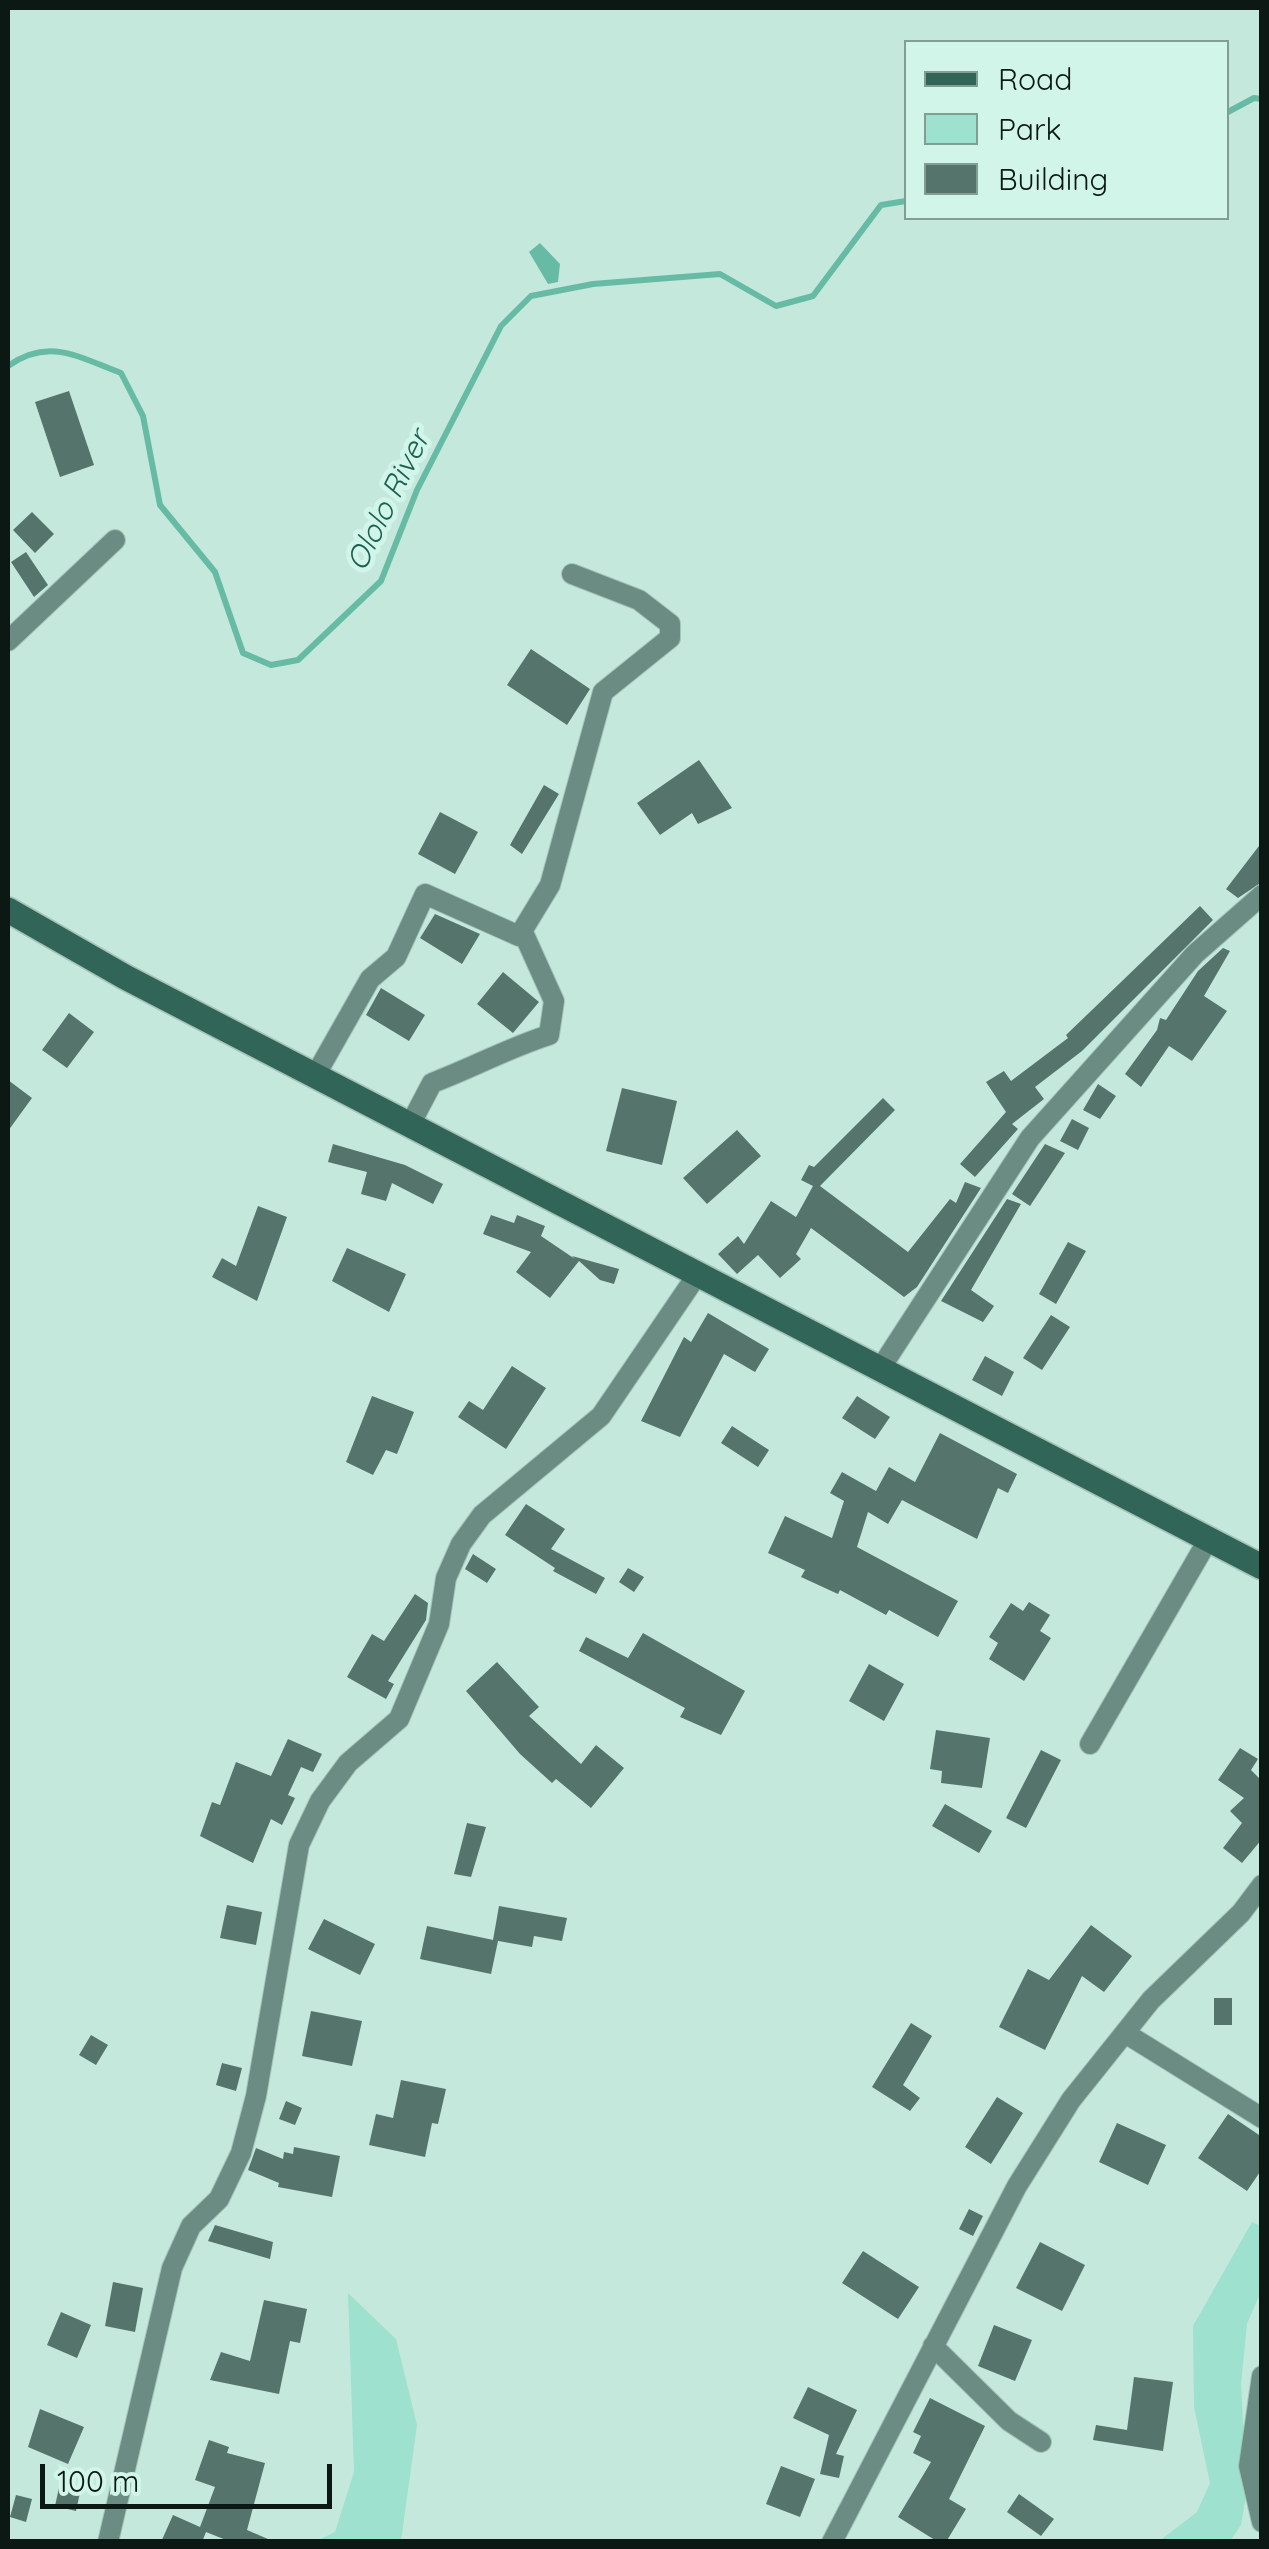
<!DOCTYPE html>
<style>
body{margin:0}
#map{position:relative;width:1269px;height:2549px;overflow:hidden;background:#c5e8dd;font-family:Quicksand,sans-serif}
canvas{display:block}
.frame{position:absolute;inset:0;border:10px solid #0b1814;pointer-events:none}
.legend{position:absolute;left:904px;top:40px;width:325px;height:180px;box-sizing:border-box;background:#d2f5ea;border:2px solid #829d94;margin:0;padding:12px 18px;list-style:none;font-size:30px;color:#0b1814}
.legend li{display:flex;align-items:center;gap:20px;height:50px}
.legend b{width:50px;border:2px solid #829d94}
.scale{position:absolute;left:40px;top:2464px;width:292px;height:45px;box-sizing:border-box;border:5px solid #0b1814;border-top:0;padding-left:12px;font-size:30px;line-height:35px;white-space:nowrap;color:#0b1814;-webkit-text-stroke:8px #d2f5ea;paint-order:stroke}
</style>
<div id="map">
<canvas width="1269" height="2549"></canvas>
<div class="frame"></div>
<ul class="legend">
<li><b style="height:12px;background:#316558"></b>Road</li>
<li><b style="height:28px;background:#9ee1ce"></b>Park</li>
<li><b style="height:28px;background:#55746b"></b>Building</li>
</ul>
<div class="scale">100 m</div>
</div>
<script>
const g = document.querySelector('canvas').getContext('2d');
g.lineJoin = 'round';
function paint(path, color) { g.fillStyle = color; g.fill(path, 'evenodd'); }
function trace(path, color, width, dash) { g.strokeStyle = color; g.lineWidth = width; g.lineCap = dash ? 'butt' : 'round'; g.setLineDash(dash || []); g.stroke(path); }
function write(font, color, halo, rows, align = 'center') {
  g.font = font + ' Quicksand,sans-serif'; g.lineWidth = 10; g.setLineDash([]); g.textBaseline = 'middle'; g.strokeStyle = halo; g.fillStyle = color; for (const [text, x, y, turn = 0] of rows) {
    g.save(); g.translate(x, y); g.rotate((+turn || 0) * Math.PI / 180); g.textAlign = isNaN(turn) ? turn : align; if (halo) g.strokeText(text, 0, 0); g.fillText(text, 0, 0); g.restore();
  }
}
paint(new Path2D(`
 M1252,2222L1261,2226L1262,2289L1247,2324L1241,2384L1247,2490L1241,2525L1230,2541L1158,2542L1197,2512L1210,2483L1194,2407L1193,2326Z
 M348,2293L396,2339L417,2425L401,2541H316L335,2532L354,2472Z`), '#9ee1ce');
paint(new Path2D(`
 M540,243L560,264L558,282L548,284L529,252Z`), '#67bba5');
trace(new Path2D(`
 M1226,113L1254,98L1262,99
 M8,366C49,337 78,357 121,373L143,416L160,505L215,572L243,653L271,665L298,660L381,581L417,490L501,326L531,296L593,284L720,274L776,306L813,296L881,205L906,201`), '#67bba5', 6);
paint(new Path2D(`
 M69,391L94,465L60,477L35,402Z
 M32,512L54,534L35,553L13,530Z
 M26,552L48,585L34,597L11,562Z
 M531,649L590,689L567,725L507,685Z
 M699,760L732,808L698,824L692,813L660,835L637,803Z
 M544,785L559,794L522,854L510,845Z
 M440,812L478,832L455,874L418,854Z
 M1262,842V882L1238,898L1226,889Z
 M1200,906L1213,920L1082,1051L1035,1087L1044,1099L1012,1124L1018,1129L975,1177L960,1164L1006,1112L986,1082L1004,1071L1011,1081L1068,1038L1066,1035Z
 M435,914L480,934L462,964L420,938Z
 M1223,948L1230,951L1204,996L1227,1011L1192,1061L1169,1046L1141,1087L1125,1074L1157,1030L1160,1018L1166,1020L1198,971Z
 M503,972L539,1002L513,1033L477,1004Z
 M381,988L425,1015L409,1041L366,1015Z
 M69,1013L94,1032L67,1068L42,1050Z
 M8,1080L32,1098L8,1131Z
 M1098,1084L1116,1096L1100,1119L1083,1110Z
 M622,1088L677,1101L662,1165L606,1151Z
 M883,1098L895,1110L820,1186L908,1252L950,1199L956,1203L965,1182L981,1188L917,1287L904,1297L811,1228L796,1254L801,1259L780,1278L758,1255L737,1274L718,1254L738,1236L744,1244L771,1201L796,1217L813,1186L801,1180L809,1165L814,1167Z
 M1072,1119L1089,1128L1078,1150L1060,1141Z
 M737,1130L761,1156L707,1204L683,1178Z
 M333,1144L405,1165L443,1184L433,1204L392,1183L386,1201L361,1194L367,1172L328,1162Z
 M1045,1144L1065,1153L1030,1206L1012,1194Z
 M1007,1199L1021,1204L971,1290L994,1306L983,1322L941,1301Z
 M258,1206L287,1217L257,1301L212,1277L222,1258L236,1266Z
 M491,1215L514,1223L517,1215L545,1226L541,1236L575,1259L572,1256L619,1269L614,1284L600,1280L579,1261L550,1298L516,1272L531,1252L483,1234Z
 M1068,1242L1086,1251L1056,1304L1039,1294Z
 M347,1248L406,1274L389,1312L332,1281Z
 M708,1313L769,1349L755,1372L724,1354L680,1437L641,1421L684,1337L691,1342Z
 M1051,1315L1070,1327L1042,1370L1023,1358Z
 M985,1356L1014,1372L1002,1396L972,1380Z
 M512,1366L546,1388L506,1449L458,1417L469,1401L483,1410Z
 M372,1396L414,1412L397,1454L386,1450L373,1475L346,1462Z
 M857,1396L890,1417L875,1439L842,1418Z
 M732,1426L769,1450L758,1467L721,1443Z
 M940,1433L1017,1474L1008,1493L998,1488L977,1539L902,1500L888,1524L868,1512L857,1547L958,1601L938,1637L889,1610L886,1615L840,1590L838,1594L801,1577L805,1570L768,1553L785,1516L832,1538L844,1501L830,1493L842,1472L876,1491L889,1467L915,1482Z
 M526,1504L565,1529L551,1549L605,1578L596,1594L553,1571L555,1568L505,1535Z
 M473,1554L496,1569L487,1583L465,1569Z
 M628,1568L644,1577L634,1592L619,1582Z
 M415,1594L428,1603L426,1620L388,1681L394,1684L386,1699L347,1677L372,1634L384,1641Z
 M1029,1602L1050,1615L1040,1631L1051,1638L1024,1681L989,1659L998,1643L989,1637L1011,1603L1023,1611Z
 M643,1633L745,1691L721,1735L680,1717L685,1708L579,1651L586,1637L628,1658Z
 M497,1662L539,1707L529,1716L581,1764L596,1745L624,1768L591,1808L556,1779L552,1783L520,1754L466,1691Z
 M869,1664L904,1684L884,1721L849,1701Z
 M936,1730L990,1738L982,1788L941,1783L942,1771L930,1769Z
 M288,1739L322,1754L313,1772L301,1767L288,1795L295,1798L282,1825L271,1819L253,1863L200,1836L212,1802L220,1805L236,1762L271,1776Z
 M1240,1748L1258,1759L1251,1770L1262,1781V1839L1242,1863L1223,1848L1242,1823L1230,1811L1244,1798L1218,1780Z
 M1041,1750L1061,1760L1026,1828L1006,1818Z
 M945,1804L992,1831L979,1853L932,1826Z
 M467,1823L486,1827L471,1877L454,1874Z
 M227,1905L262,1912L256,1945L220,1938Z
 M499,1906L567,1918L562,1941L534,1936L532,1947L493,1940Z
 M324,1919L375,1944L360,1975L308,1949Z
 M1091,1925L1132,1956L1104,1992L1082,1976L1045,2050L999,2027L1028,1969L1049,1980Z
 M427,1926L498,1941L491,1974L420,1959Z
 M1214,1998H1232V2025H1214Z
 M311,2011L362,2021L352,2066L302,2056Z
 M911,2023L932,2036L903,2085L920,2098L910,2111L872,2087Z
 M91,2035L108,2045L96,2065L79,2055Z
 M222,2063L242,2068L236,2091L216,2085Z
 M401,2080L446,2089L438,2124L432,2123L425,2157L369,2145L376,2114L393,2118Z
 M997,2097L1023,2113L991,2164L965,2147Z
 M286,2101L302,2108L295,2125L279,2119Z
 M1228,2114L1262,2137V2169L1247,2191L1198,2158Z
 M1117,2123L1166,2145L1148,2185L1099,2162Z
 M294,2147L340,2156L332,2197L278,2187L279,2183L248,2170L256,2148L283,2159L284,2152L293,2154Z
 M969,2209L983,2216L973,2236L959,2229Z
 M215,2225L273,2242L270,2259L208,2241Z
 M1040,2242L1085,2265L1062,2311L1016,2288Z
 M863,2251L919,2287L898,2319L842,2283Z
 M113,2282L143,2288L135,2332L105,2326Z
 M264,2300L307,2309L300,2343L290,2341L279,2394L210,2380L221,2352L250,2361Z
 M61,2312L91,2325L77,2358L47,2345Z
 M994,2325L1032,2340L1015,2381L978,2366Z
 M1134,2377L1173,2382L1163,2451L1093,2440L1096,2425L1127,2430Z
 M808,2387L857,2410L836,2454L844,2456L839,2478L820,2474L829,2435L793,2418Z
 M930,2398L985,2426L949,2499L966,2509L946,2542H938L898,2517L931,2462L913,2453L921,2436L913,2432Z
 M40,2409L84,2427L68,2464L28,2447Z
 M209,2440L229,2447L227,2453L265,2463L247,2530L275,2542H231L206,2532L202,2542H161L173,2515L200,2527L215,2487L195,2480Z
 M781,2466L815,2479L800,2517L766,2504Z
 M60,2483L81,2488L76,2511L55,2506Z
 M1019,2494L1054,2519L1041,2536L1007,2512Z
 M16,2495L32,2499L26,2522L10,2517Z`), '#55746b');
const street = new Path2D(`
 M8,641L115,540
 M315,1076L370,979L396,957L425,894L519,936L550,885L603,692L670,638V624L639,600L572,574
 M410,1125L432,1083C472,1068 508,1048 549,1035L554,1001L522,930
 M880,1369L1030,1138L1195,954L1262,895
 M1090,1744L1208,1540
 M1125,2033L1262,2118
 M933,2346L1009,2421L1041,2442
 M1262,2376L1249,2466L1262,2522
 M108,2542L172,2268L191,2226L219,2199L241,2153L256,2096L299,1845L320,1801L348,1763L399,1719L439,1624L446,1578L461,1544L482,1515L601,1416L697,1275
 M832,2542L1017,2186L1071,2100L1151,2000L1241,1913L1262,1885`);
const secondary = new Path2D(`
 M8,910L125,977L1262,1567`);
trace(street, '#a4c3b9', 22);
trace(secondary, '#a4c3b9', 28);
trace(street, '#6b8c83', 20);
trace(secondary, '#316558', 25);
write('italic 30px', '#1d6051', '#d2f5ea', [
 ["Ololo River",389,501,-64]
]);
</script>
